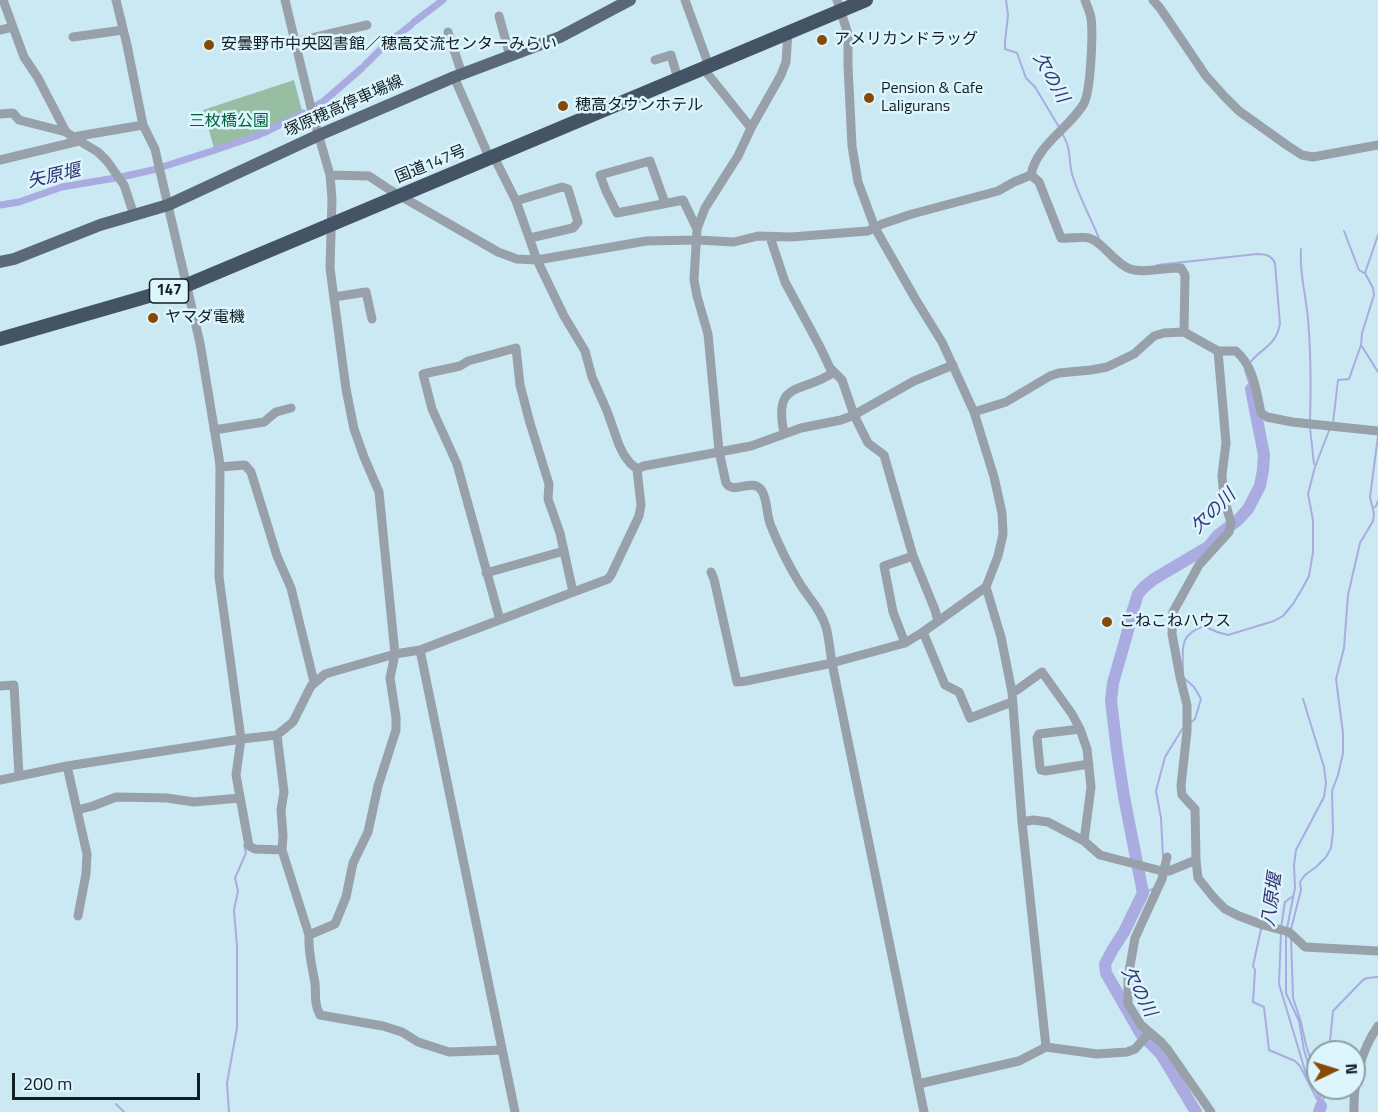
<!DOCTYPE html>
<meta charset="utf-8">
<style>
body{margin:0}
#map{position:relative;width:1378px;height:1112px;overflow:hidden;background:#cbe9f3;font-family:"Titillium Web",sans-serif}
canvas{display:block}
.north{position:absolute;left:1306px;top:1040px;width:60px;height:60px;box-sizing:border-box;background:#ddf5fd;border:2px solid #8c9fa5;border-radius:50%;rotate:86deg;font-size:16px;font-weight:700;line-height:24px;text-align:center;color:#131e22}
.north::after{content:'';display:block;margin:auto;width:21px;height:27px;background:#864a06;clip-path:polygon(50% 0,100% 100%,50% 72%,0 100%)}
.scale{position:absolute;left:12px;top:1073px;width:188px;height:27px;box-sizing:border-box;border:3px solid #131e22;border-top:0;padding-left:8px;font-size:18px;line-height:21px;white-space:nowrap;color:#131e22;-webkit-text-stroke:4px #ddf5fd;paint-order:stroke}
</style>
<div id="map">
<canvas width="1378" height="1112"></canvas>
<div class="north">N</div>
<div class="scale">200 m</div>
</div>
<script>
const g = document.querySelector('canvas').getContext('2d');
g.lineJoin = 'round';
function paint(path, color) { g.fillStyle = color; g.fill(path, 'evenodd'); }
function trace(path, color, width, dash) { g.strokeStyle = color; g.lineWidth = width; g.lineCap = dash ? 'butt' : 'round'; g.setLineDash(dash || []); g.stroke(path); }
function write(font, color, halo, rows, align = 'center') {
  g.font = font + ' "Titillium Web","Noto Sans JP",sans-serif'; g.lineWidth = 5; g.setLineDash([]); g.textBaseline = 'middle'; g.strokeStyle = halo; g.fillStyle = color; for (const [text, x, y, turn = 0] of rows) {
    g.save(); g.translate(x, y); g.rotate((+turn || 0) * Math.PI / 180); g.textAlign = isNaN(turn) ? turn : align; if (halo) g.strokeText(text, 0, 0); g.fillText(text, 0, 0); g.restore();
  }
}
paint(new Path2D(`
 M294,80L302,111L267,130L214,148L203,110Z`), '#97bda3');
trace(new Path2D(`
 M1006,0L1008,15L1005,42V49L1017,53L1026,78L1035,87L1059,127
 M1063,135C1073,152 1067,163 1074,180C1081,201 1092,220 1100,241
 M1344,231L1359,270L1364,273
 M1301,249C1299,272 1306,295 1308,319C1311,353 1311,388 1310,422
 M1157,265L1257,254C1265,254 1271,255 1275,263L1280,324C1275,348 1261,347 1249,364
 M1361,345L1378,372
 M1246,369L1245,370L1251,389
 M1333,423L1338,380L1349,379L1361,345L1362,333L1374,295L1373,288L1365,273L1378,235
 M1310,428L1314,464
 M1373,508L1376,506L1378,501
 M1183,673C1183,649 1178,635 1204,626L1217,632L1228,635L1274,621L1283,616L1293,604L1302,589L1309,576L1313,552V520L1308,494L1315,467L1330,428
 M1184,678L1194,687L1201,699L1195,719L1190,723
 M1163,857L1161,818L1156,791L1165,757L1181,731L1183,728
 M1143,893L1153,889L1154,888
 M1281,928L1285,902L1293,896
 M1287,928L1295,888L1294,865L1296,850L1324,797L1326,783L1324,767L1303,699
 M1261,929L1253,966L1255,970L1253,1002L1264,1007L1269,1050L1295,1061L1300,1066L1318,1101
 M1291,929L1301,890L1300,882L1305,875L1316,867L1326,857L1331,848L1333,831L1332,791L1338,775L1343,753V733L1336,679L1344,648L1348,595L1360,543L1373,521L1374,514L1370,497L1378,436
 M1281,933L1279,984L1307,1077
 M1286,933V993L1299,1021L1304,1050L1321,1106
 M1291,937L1293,998L1301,1022L1306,1045L1318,1084
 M1329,1052L1333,1011L1363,980L1367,978L1378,977
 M1319,1088L1321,1100
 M116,1104L124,1112
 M1321,1106L1323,1101L1325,1088
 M229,1112L227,1083L237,1028V946L234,910L238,891L235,878L246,853L244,845`), '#a9abe1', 2);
trace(new Path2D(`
 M414,22L443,0
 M365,65L384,46L411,25
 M317,105L324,101L362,68
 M264,133L303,113
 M212,151L259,135
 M162,167L209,152
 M121,177L157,169
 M0,205L19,202L62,187L115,178`), '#a9abe1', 7);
trace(new Path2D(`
 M1196,1112L1161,1054L1141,1034L1106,973L1105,964L1113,949L1124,932L1143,893L1124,797L1117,751L1111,701L1113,683L1127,634L1132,613L1138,594L1144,587L1154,579L1208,547L1218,535L1238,520L1248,509L1260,486L1263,470L1264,455L1251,389
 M1319,1112L1321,1106`), '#a9abe1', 12);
trace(new Path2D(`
 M3,0L24,57L38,78L66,132L73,137L98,152L107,161L124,185L134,215
 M116,0L127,45L143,125L155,149L157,158L200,343L219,458L220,467L219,577L241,739L236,775L249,846L255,849L282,850
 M285,0L313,116L330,175L332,199L330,268L346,389L354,429L364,457L379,492L395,654L390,678L396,717V730L378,786L368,832L353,863L346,897L335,924L309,935
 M685,0L709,66
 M1153,0L1160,8L1206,76L1225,97L1239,111L1288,146L1302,155L1313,157L1378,145
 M499,16L510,56
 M0,30L13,27
 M448,32L462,74
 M788,32L786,62L781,75L751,128L738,156L705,208L697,229L694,280L697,296L708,334L719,451L726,483C734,496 753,476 762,491C768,501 766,515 771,526C779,546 789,566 800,584C809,598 821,610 826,627C829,638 830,651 832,663L924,1112
 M73,37L123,30
 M295,42L367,25
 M655,60L671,55L678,79
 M703,68L751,128
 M454,77L490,159
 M0,114L13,113L19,120L66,132
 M73,137L143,125
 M0,160L79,141
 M330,175L369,176L390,190L498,252L517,259L537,260L646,241L697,240L734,242L758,236L791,237L868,231L882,224L912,214L998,191L1014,182L1031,175
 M1031,175L1039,182L1061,238C1069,239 1083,236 1089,238C1103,242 1114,263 1130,269C1144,274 1166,267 1181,268L1185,275L1184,332
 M1031,175C1036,146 1068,129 1083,105C1091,94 1093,32 1091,18C1090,12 1087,6 1085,0
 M516,201L562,187L568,189L578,222L573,228L530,238
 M665,203L650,161L600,175L606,191L617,213L683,200L697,229
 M770,237L785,282L819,345L830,368L842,380L854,415L868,443L884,455L913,556L935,610L938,621
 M334,297L366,292L372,319
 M1218,351L1226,443L1222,475L1224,498L1231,523L1229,532L1199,565L1173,612L1172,634L1180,677L1187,705V731L1181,786L1182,795L1195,809L1196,860L1198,878L1214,898L1225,909L1239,916L1263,925L1289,932L1305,947L1378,951
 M974,412L1006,402L1050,376L1059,373L1091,370L1107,367L1134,354L1154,336L1164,333L1184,332L1218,351H1236C1254,367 1256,390 1261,413L1267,417L1292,422L1378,431
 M214,430L264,422L276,412L291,408
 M784,433C773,379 801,395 834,372
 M220,467L245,465L251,472L277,556L291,588L314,682
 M637,469L644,466L751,446L801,428L841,420L854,415L914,381L953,365
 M711,572L714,579L737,682L746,681L832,663L905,643L923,632L986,587L998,556L1003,534L1002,513L994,477L974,412L942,342L916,300L875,228L858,182L852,146L848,66V34L837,0
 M486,573L564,551
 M986,587L1001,637L1012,692L1022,822L1046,1047
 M500,620L457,464L432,409L423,374L460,366L468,361L516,348L520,385L530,423L549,484L548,499L560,533L573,592
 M923,632L945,685L959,692L970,718L1012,702
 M905,643L893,612L884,566L913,556
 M420,650L515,1112
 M0,686L14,685L19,776
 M1012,692L1017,690L1042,672L1072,714L1080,729L1087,749L1091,787L1084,841
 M1080,729L1039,734L1037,738L1040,767L1041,770L1045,771L1089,764
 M277,735L284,792L281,810L283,836L282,850L309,935C308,952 312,966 315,983C316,995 314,1004 320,1015L383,1026L402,1032L418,1042L449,1052L502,1050
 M67,766L87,854L86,874L78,916
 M0,780L67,766L241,739L277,735L293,722L311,686L325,674L395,654L420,650L608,579L611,575L639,516L641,505L637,469L630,463L624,455L619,445L607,411L592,377L585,351L564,316L537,260L516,201L494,157
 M77,810L93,806L116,797L167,798L194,802L240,798
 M1022,822L1033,820L1048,822L1084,841L1100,855L1162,871H1169L1196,860
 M1167,857L1162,879L1135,938L1128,977V1004L1141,1025L1161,1042L1168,1050L1211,1112
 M918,1084L1019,1061L1046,1047L1097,1054L1127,1052L1135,1049L1149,1033
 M1354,1112C1353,1083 1361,1050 1378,1026`), '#98a0a9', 9);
trace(new Path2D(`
 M0,262L14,259L100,225L168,205L319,135L454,77L560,37L630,0`), '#5a6877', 12);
trace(new Path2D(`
 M0,339L187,285L866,0`), '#455465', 14);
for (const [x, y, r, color] of [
 [822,40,6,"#864a06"],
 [209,45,6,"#864a06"],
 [869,98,6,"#864a06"],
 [563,106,6,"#864a06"],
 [153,318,6,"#864a06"],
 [1107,622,6,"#864a06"]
]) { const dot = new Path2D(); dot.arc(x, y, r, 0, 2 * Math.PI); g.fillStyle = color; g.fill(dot); trace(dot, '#ddf5fd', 2); }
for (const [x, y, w] of [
 [169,291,39]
]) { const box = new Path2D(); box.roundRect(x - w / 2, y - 12, w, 24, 4.5); g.fillStyle = '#ddf5fd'; g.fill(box); trace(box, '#131e22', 1.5); }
write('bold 15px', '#131e22', null, [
 ["147",169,291]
]);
write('16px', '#131e22', '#ddf5fd', [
 ["アメリカンドラッグ",834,40],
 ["安曇野市中央図書館／穂高交流センターみらい",221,45],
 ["Pension & Cafe",881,89],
 ["Laligurans",881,107],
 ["穂高タウンホテル",575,106],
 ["ヤマダ電機",165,318],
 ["こねこねハウス",1119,622]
], 'left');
write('16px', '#131e22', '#ddf5fd', [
 ["塚原穂高停車場線",344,107,-24],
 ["国道147号",431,165,-22]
]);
write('16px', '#006337', '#ddf5fd', [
 ["三枚橋公園",229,122]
]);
write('italic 18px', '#373272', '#ddf5fd', [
 ["欠の川",1050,78,61],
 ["矢原堰",54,177,-13],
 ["欠の川",1214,512,-45],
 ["八原堰",1273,900,-82],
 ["欠の川",1138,992,62]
]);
</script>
